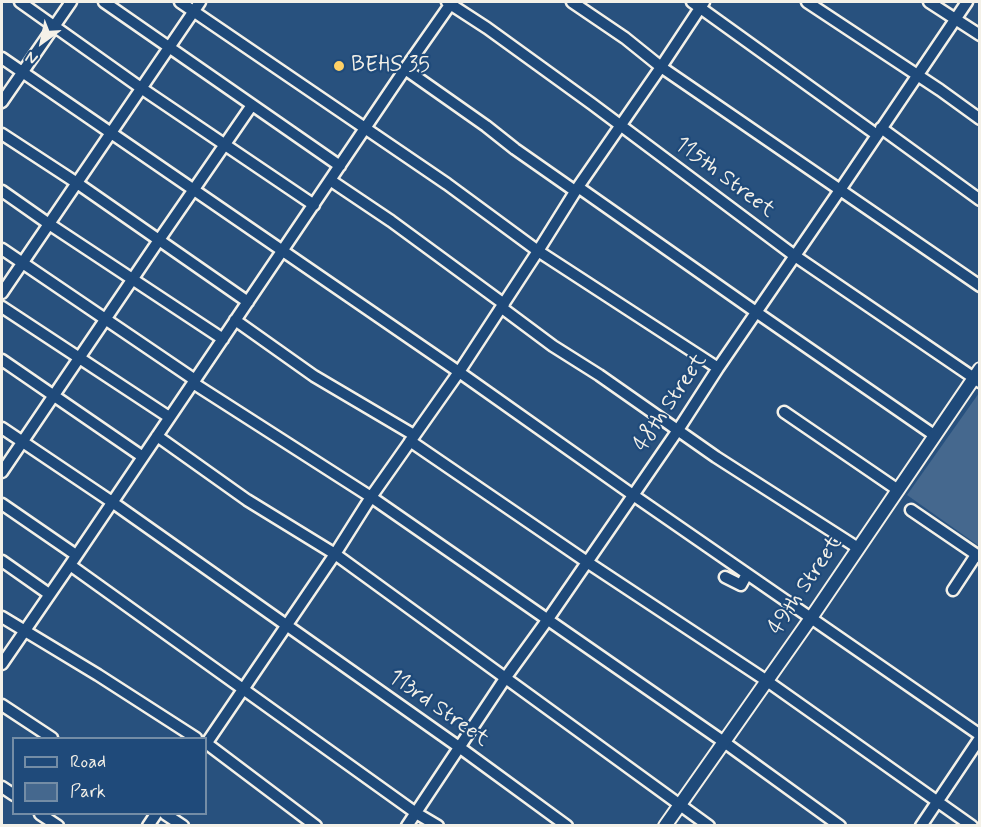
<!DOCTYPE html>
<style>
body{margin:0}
#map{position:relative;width:981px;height:827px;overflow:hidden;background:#28517e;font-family:Mynerve,sans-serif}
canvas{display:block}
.frame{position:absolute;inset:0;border:3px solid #f4f1e8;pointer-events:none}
.legend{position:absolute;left:12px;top:737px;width:195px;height:78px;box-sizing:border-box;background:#1f4a7a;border:2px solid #748da6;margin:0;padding:8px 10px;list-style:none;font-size:18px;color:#f4f1e8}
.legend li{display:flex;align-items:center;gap:12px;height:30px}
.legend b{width:30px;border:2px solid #748da6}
.north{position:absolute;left:12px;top:12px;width:60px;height:60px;-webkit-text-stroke:4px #1f4a7a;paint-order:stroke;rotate:213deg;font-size:16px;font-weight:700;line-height:24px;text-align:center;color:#f4f1e8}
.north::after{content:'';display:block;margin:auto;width:21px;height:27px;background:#f4f1e8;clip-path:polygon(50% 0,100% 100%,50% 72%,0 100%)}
</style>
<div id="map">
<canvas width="981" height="827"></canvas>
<div class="frame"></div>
<ul class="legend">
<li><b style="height:8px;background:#1f4a7a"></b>Road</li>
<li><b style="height:16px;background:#45688e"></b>Park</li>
</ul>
<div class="north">N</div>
</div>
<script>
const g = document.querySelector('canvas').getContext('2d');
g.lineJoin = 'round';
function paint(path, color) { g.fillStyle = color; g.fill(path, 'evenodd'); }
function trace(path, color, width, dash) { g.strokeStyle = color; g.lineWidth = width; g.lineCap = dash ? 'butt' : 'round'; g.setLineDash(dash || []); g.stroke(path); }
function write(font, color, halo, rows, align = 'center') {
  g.font = font + ' Mynerve,sans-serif'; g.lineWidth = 4.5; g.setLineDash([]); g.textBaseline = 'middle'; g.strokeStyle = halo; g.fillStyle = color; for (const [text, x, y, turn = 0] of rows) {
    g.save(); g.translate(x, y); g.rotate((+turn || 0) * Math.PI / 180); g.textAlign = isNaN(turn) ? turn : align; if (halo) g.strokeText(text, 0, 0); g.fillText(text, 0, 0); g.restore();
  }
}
paint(new Path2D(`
 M979,393V546L907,495Z`), '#45688e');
const minor = new Path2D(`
 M20,2L141,88L314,205
 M104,2L340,166
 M180,2L447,184L538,251L718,368
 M447,2L487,28L592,104L795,256L980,382
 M572,2L625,38L661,67L980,286
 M692,2L877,135
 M807,2L940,90L980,119
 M929,2L980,35
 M2,58L459,372L633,495L980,735
 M405,69L486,126L515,149L575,191
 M2,102L71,2
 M881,128L980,200
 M2,134L77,183L248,302
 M330,180L391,221L504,304
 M578,187L756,312L934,435
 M2,191L49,224L223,339
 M2,249L195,380
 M2,293L200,2
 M2,307L169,417
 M502,308L553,346L599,375L716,457L858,548
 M235,320L314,376L414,435
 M2,360L143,457
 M193,383L371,497L724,742L840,826
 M784,412L898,490
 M2,428L112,502L459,747L567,826
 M157,436L247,500L335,554L709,826
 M410,441L587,562L767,681L972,826
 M2,472L159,240L252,105
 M2,504L76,555
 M911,510L980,557
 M2,561L49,594
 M70,565L416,813L438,826
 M725,577L741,585L747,574
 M953,590L976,555
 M2,617L98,675L196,738
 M2,664L70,565L405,69L452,2
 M2,705L52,738
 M206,743L316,826
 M206,744L335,554L371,497L459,372L538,251L578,187L661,67L704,2
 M2,787L14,795
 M40,814L58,826
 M165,814L183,826
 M148,826L156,814
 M407,826L506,677L548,619L678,430L718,368L840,190L967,2
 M921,826L980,738`);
const major = new Path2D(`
 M665,826L811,618L980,369`);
trace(minor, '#f4f1e8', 15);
trace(major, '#f4f1e8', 16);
trace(minor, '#1f4a7a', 10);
trace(major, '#1f4a7a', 12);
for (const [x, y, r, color] of [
 [339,66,6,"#ffd166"]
]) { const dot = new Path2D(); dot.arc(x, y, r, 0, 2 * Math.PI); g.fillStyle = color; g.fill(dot); trace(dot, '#1f4a7a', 2); }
write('22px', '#f4f1e8', '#1f4a7a', [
 ["BEHS 35",351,66]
], 'left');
write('22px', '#f4f1e8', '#1f4a7a', [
 ["115th Street",724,178,37],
 ["48th Street",671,403,-56],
 ["49th Street",806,586,-56],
 ["113rd Street",438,709,35]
]);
</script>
